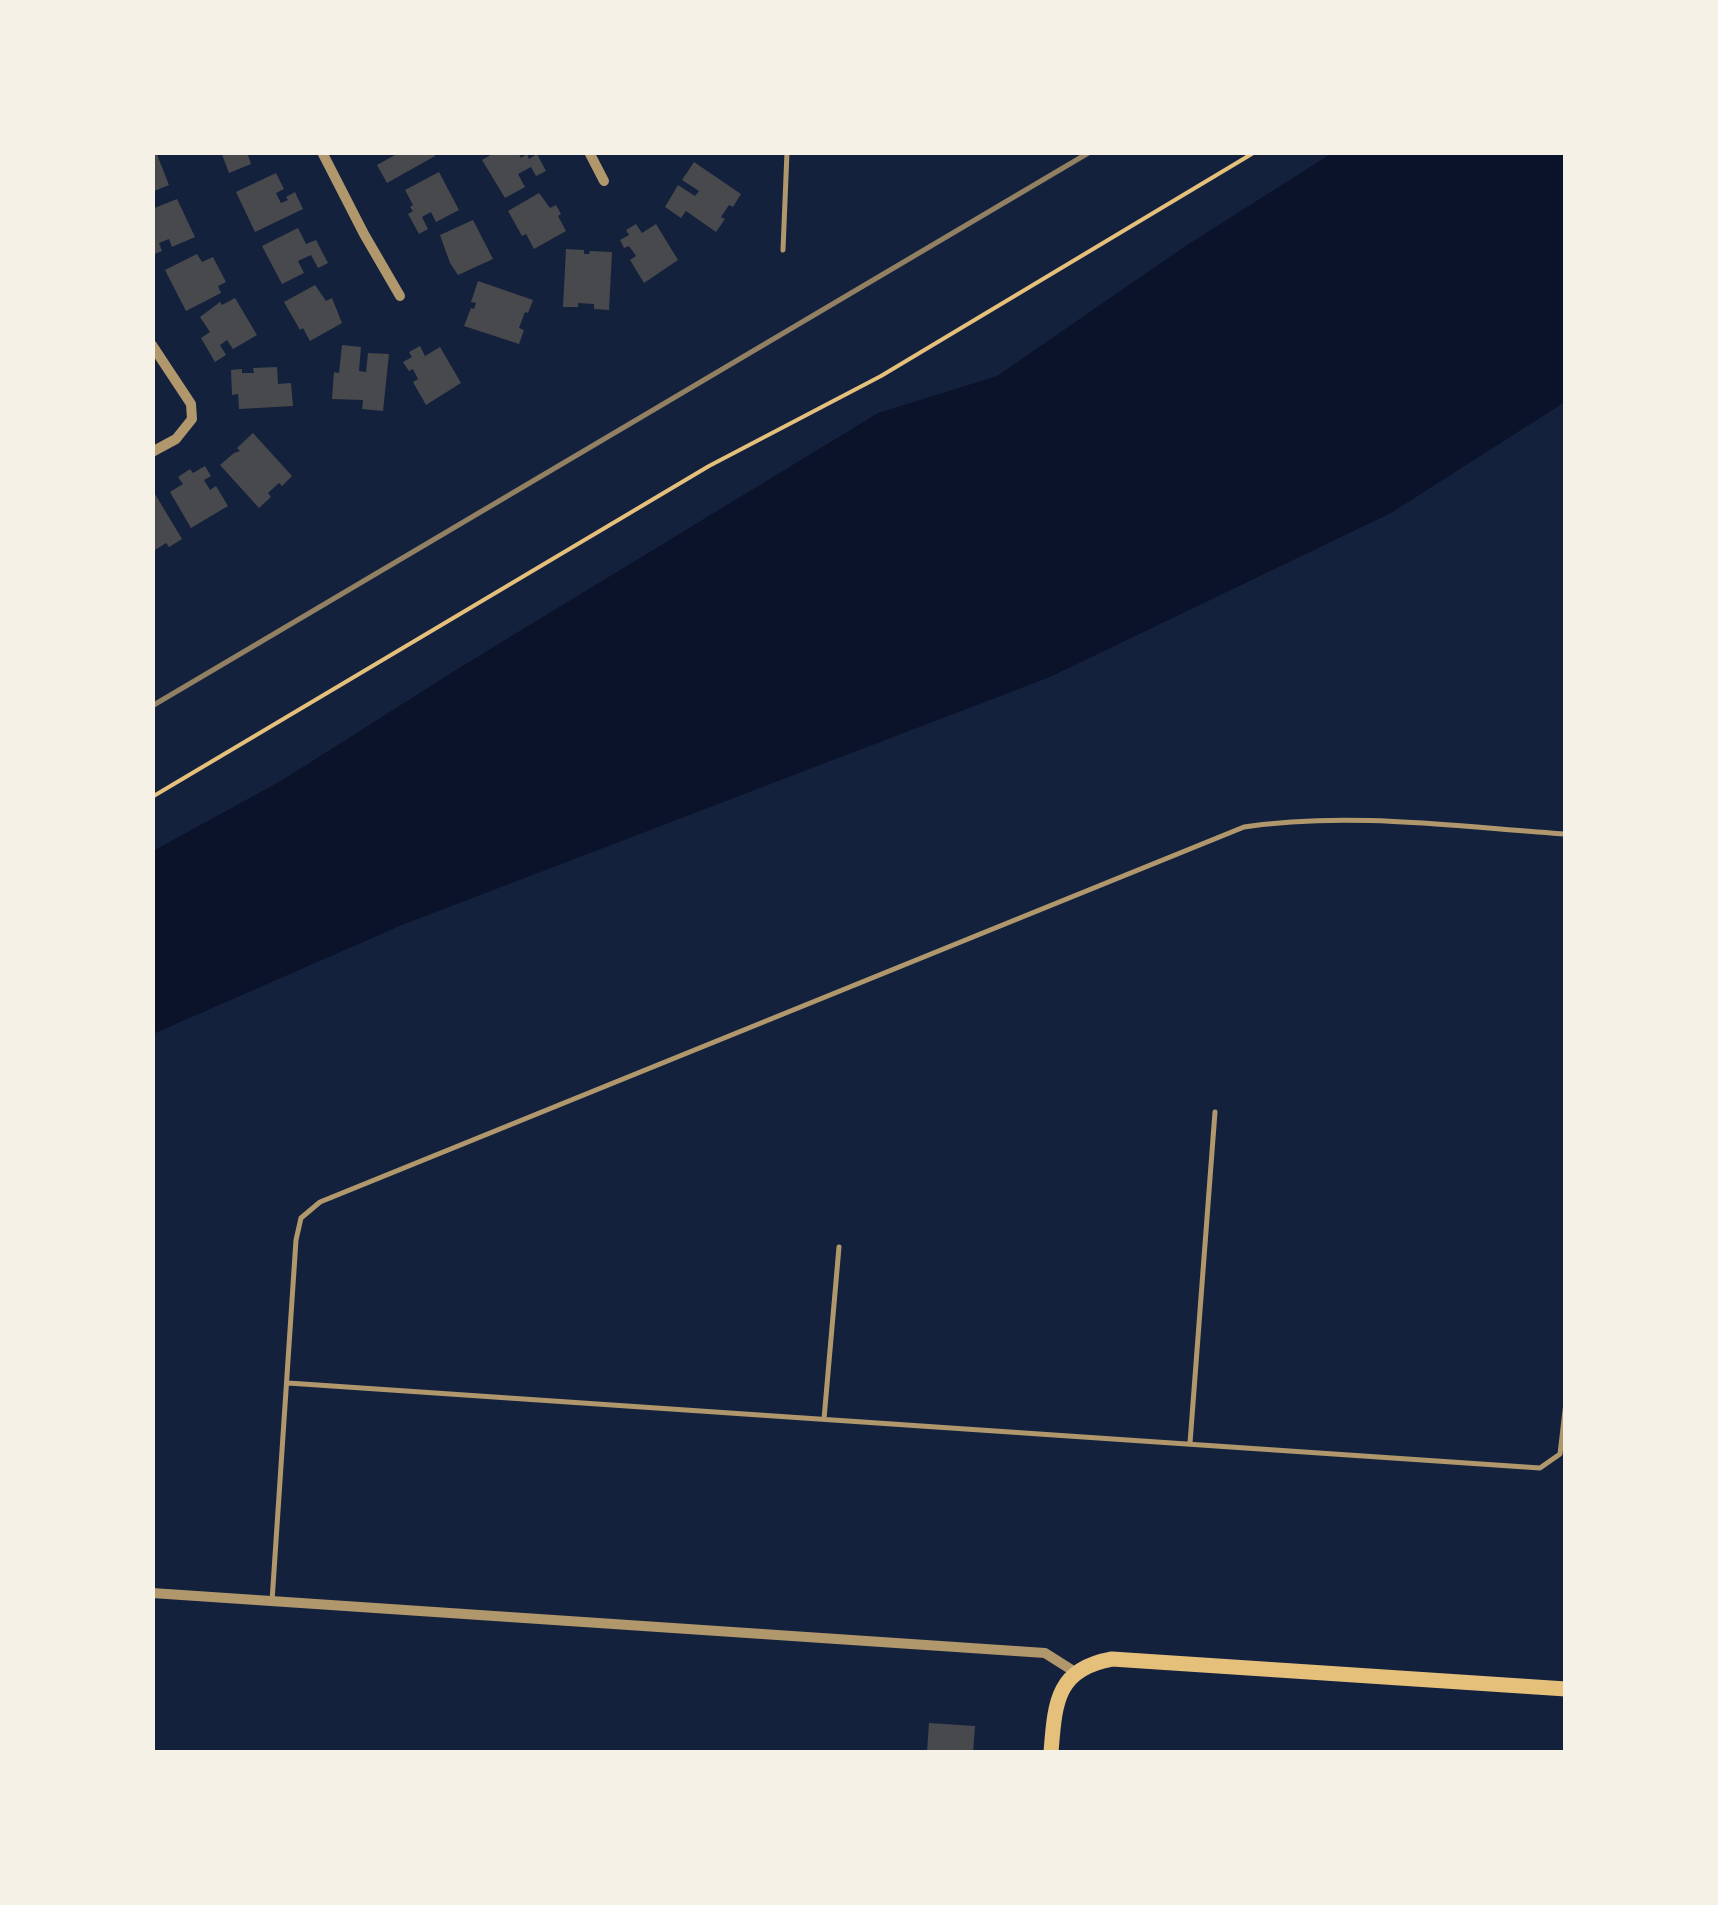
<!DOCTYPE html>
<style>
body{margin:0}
#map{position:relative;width:1718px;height:1905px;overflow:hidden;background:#14213d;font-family:"Roboto Serif",serif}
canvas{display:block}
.frame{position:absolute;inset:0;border:155px solid #f6f1e7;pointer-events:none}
</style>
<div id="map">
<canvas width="1718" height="1905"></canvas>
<div class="frame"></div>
</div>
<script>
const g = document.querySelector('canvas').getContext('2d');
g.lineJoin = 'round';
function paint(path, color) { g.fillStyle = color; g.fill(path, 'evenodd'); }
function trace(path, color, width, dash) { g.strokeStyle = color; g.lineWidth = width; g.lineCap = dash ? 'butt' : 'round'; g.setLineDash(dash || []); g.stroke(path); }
paint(new Path2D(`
 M1332,153H1565V402L1391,513L1050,677L402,925L153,1034V851L284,779L459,668L878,413L997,376L1184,247Z`), '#0b132b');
paint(new Path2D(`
 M152,152H156L169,185L152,192Z
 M221,152H247L251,164L229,173Z
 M394,152H433L435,156L387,183L377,165L395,155Z
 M496,152H518L521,158L527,154L529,159L537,154L546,171L536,176L531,167L518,174L525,187L505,198L482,160Z
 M694,162L741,194L733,207L729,205L721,217L725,219L716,232L686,211L681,218L665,207L678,185L695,196L699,191L682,180Z
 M439,172L459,210L436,222L431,212L422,217L428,229L419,234L408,214L413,211L410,207L413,205L405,190Z
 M276,173L284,189L276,193L281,203L288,200L286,197L295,192L303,209L255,232L236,192Z
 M539,193L550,208L556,205L561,214L558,216L566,231L534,249L526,234L522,236L508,211Z
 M177,199L195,237L172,247L169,239L159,243L162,251L152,255V209Z
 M473,220L493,259L458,275L450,263L440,235Z
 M636,224L642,233L656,224L678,260L644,283L630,260L636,256L629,246L624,248L620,240L629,235L626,230Z
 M298,228L306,244L316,240L328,263L318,268L311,255L298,261L304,273L282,284L262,246Z
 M566,249L584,250V254H589L590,251L612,252L609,310L594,309V304L578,303V307H563Z
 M197,254L202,262L213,257L226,282L218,286L221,293L186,311L165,270Z
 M478,281L533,300L528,313L525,312L519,328L524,330L519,344L464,326L471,308L474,309L476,303L471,302Z
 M315,285L326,301L332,298L342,323L310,341L303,328L300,330L284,302Z
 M235,298L257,335L233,349L227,340L220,345L226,355L215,362L201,338L210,332L200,317L220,302L222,305Z
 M342,345L361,347L359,371L366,372L368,353L389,354L383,411L362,409L363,400L332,399L334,372L339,373Z
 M420,346L425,356L440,347L461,383L426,405L413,382L418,379L413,369L409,371L403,362L412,357L409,352Z
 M277,367L278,384L291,383L293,406L239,409L238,394L232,395L231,370L242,369V373H254L253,368Z
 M253,433L292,476L282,486L279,483L268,493L271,497L259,508L220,465L234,453L240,451L237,448Z
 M205,466L211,476L204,480L210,490L216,486L228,506L191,528L170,492L183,484L178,477L190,469L193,473Z
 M152,489L182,539L169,547L166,543L152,552Z
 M929,1723L975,1726L973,1752H927Z`), '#48494c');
trace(new Path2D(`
 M152,797L709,466L881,376L1255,152`), '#e5c07b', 4);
trace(new Path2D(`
 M783,250L787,152
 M288,1383L1540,1468L1560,1454L1566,1402
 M824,1419L839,1247
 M1190,1443L1215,1112
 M272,1601L296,1240L301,1218L320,1202L1244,827C1348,811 1460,827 1566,834`), '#b1986c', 5);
trace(new Path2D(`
 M322,152L364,234L400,296
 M589,152L604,181
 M152,345L191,404L192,419L176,439L152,452
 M152,1593L1045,1653L1075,1672`), '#b1986c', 10);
trace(new Path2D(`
 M1051,1752C1055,1703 1056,1669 1112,1659L1566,1689`), '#e5c07b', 15);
trace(new Path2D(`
 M152,706L1090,152`), '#918062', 5);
</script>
